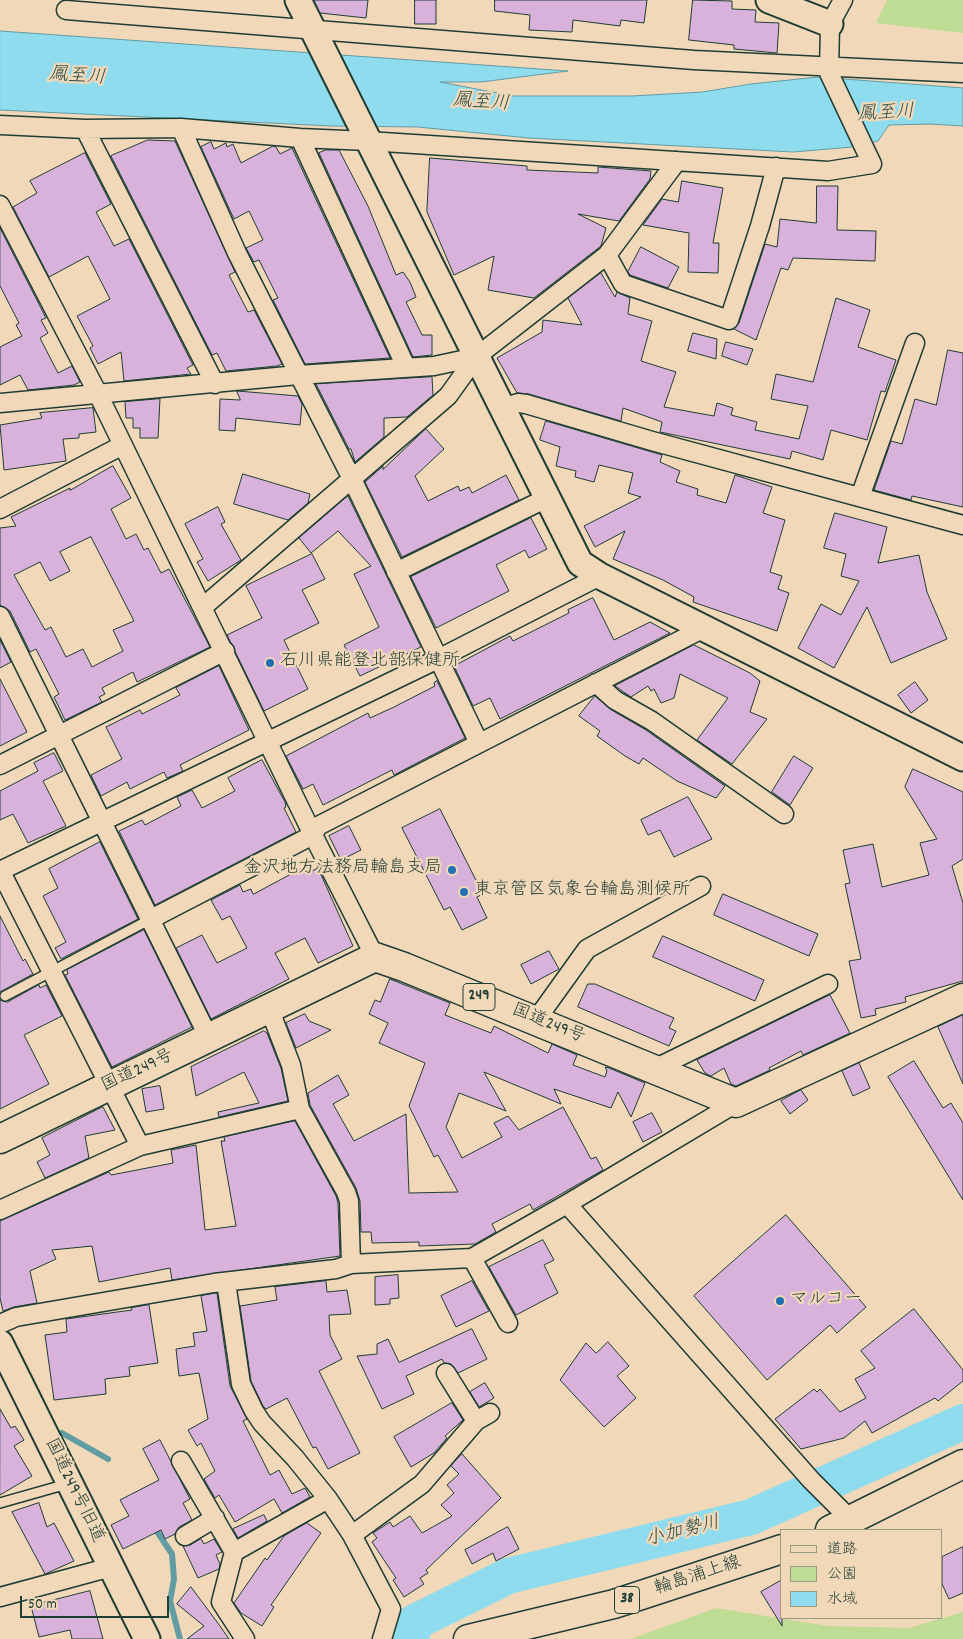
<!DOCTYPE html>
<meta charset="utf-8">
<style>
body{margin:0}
#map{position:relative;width:963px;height:1639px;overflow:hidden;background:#f1d8b9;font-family:Dekko,"Klee One",sans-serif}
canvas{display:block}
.legend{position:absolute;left:780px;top:1529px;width:162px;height:90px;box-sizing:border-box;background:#f1d8b9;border:1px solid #9d9a84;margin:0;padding:6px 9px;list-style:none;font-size:15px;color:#1f3d34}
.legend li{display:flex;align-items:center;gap:10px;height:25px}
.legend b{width:25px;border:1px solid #9d9a84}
.scale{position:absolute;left:20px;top:1596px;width:149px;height:22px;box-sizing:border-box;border:2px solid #1f3d34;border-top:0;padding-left:6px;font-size:15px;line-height:18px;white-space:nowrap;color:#1f3d34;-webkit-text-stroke:4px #f1d8b9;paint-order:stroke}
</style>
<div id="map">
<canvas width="963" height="1639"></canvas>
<ul class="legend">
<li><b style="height:6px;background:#f1d8b9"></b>道路</li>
<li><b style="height:14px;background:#bedc94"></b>公園</li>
<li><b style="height:14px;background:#8fdcee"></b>水域</li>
</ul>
<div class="scale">50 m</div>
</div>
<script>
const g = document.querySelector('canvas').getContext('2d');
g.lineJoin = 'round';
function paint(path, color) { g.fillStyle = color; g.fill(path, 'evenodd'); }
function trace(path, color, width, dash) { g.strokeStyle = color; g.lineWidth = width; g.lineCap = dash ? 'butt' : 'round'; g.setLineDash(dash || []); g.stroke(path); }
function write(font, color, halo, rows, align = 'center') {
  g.font = font + ' Dekko,"Klee One",sans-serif'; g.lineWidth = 4.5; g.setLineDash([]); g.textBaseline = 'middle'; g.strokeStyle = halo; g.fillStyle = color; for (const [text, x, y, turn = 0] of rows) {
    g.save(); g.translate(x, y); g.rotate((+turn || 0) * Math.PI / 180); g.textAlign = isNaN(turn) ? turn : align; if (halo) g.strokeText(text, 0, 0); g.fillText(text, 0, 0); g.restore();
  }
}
paint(new Path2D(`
 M887,0H963V33L876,23Z
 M716,1608L828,1626L909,1628L963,1612V1639H631Z`), '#bedc94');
const water = new Path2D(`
 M0,31L568,71L481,82H440L513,96H632L702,92L751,84L818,77L963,88V126L930,124L889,125L878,141L853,147L793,152L529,138L418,127L332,126L0,110Z`);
paint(water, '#8fdcee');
trace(water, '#629ca4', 1);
trace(new Path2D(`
 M62,1433L108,1459
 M156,1530L172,1554L174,1579L170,1601L180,1639`), '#629ca4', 6);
trace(new Path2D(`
 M411,1639L415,1622L508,1576L751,1517L963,1422`), '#8fdcee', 36);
const building = new Path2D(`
 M314,0H368L366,18L320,13Z
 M415,0H436V24H415Z
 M495,0H647L644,23L621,20L620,26L573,20L572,32L529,30L530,15L495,11Z
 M693,0L732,1V9L756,10L755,22L779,23L777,53L734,49V45L689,40Z
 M148,140L175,141L235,272L229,275L248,312L254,310L282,364L277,366L226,371L217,353L212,355L111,156Z
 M211,142L214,149L226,143L227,147L233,144L241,163L273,146L276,147L280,154L292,148L390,358L305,364L273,300L278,298L259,260L254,262L246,248L263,240L249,211L234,219L201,147Z
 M326,150H339L368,206L396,275L403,272L410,282L416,297L406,302L422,335H432V355L413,357L319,153Z
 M85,153L111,204L96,212L114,246L129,239L193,365L187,368L191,374L124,381L121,352L98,364L90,348L93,346L77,316L110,299L88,256L49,277L13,207L37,193L30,181Z
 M430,158L527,166V170L598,173V167L651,171L650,179L619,221L578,214L606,228L601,246L534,298L488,290L494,256L454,275L427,212Z
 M682,181L723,188L713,243H719L718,273L688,272L689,233L643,225L662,199L678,202Z
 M817,186H838L837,230L876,231L875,261L793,258L788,270L781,268L756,340L734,329L739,323L765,244L777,247L780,219L816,223Z
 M0,228L46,318L41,320L48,333L40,338L58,373L72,366L80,382L74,385L28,390L20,375L0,385V347L22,336L16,325L19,323L0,286Z
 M641,247L679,267L668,288L630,275L628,272Z
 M601,273L615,297L617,292L630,298L628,314L652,321L641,361L676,372L664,407L714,416L717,403L733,408L731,415L757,422L755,430L799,439L808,406L771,399L776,374L813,382L836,298L870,310L858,347L896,360L885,392L881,391L867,440L831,430L823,460L792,451L790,459L660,432L662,422L623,408L621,421L529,394L517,393L497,358L542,332L543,320L582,325L568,298Z
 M693,333L717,339L716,359L688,351Z
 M726,342L753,349L747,365L722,356Z
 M948,350L963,353V507L912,496L911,500L874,490L891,441L902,444L915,399L936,405Z
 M432,377L433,395L407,417L384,418V437L355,462L351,449H349L316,384Z
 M237,391L298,396L302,404L300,425L236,418L235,431L219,430L220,399L240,400Z
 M160,399L158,438H140V428H133V418H126L125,402Z
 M93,408L96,432L79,434V438L63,439L66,461L4,470L0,425L42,418L40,413Z
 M546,421L662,455L660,462L680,471L676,482L698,489L697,495L726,503L735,475L772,487L763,513L785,520L770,572L782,576L778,589L789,593L777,631L693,602L694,597L663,580L613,559L625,531L595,547L584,526L641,497L628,493L633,473L599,465L594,482L575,477L576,471L556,466L560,447L540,440Z
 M426,429L444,449L415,476L428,501L458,486L460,491L469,487L472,493L506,475L519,500L402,557L365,482L383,466V469Z
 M113,466L131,498L111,509L126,539L136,534L144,550L148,548L161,573L169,569L210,647L137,682L133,672L102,688L105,694L99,697L102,702L65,720L54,697L59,694L36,649L30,652L10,611L0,605V528L16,526L11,517L70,488V490ZM91,537L134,621L113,630L123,651L92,667L83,649L66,657L51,627L45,630L14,575L40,562L50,581L70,571L60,552Z
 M243,474L310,494L308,503L288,520L234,504Z
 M348,496L421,647L360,676L344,645L379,627L354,574L371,566L338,531L311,553L299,538Z
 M218,507L225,522L221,524L241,560L208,581L197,562L203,559L185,524Z
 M835,513L887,527L878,563L919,555L927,592L947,639L891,663L867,607L834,668L798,648L821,604L841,615L859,581L841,576L846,554L824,548Z
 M531,518L547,549L529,558L525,550L496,565L509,591L436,628L411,577Z
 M312,554L325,579L302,590L319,623L284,640L308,689L264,711L227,635L262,618L246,586Z
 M593,598L614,640L650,622L670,633L500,719L490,698L473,706L454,666L510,636L513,641L569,613L568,610Z
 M0,640L11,662L0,668Z
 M694,645L750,673L760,681L750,712L767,719L732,764L697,740L728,698L680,674L674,698L661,703L654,689L651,691L648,686L631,697L615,686Z
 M219,666L249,730L180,765L183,771L167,778L164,772L130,789L127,782L101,796L91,775L122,759L106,727L140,710L142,714L180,695L176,688Z
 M0,679L27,732L0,746Z
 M437,681L465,738L394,775L392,770L323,805L313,784L303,789L286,756L368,713L370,718L394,707L435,686L434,683Z
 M915,682L928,700L911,713L898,695Z
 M595,696L610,709L646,730L725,786L716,798L677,781L643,758L639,764L625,756L597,736L600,731L579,716Z
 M54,753L63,771L43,781L66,826L28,843L13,814L0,820V791L38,771L34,763Z
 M794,756L813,768L790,805L772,792Z
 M262,760L285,802L286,807L284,808L296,832L155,905L119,831L142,820L145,825L181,806L177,797L192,790L202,808L235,791L228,778Z
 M913,769L963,792V859L952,866L963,903V981L905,997L906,1002L875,1009L876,1015L861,1018L849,961L861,959L845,884L850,883L843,850L873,844L882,887L929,875L920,843L937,839L905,787Z
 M688,797L712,839L674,857L660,830L648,835L641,820Z
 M440,809L483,894L477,897L487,918L462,930L450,907L444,910L402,828Z
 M349,826L361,850L341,860L329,836Z
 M100,842L138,919L61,959L55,948L66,942L43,896L58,888L49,869Z
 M305,867L308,873L318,868L353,946L318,963L305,938L275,953L289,979L211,1019L176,948L202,935L217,963L247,948L230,916L222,920L211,900L240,885L243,892L251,889L253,894Z
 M723,894L818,934L809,956L714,915Z
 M0,916L23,961L25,959L33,974L0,992Z
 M144,930L192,1027L112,1067L65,975L68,974L67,970Z
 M663,936L764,980L755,1001L653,957Z
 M549,951L559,969L531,984L521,965Z
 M390,979L450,1003L445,1015L491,1033L494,1026L548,1053L552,1044L577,1055L573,1065L605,1077L607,1071L605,1067L609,1068L645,1083L631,1117L618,1092L611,1108L554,1089L561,1104L484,1072L506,1111L459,1093L446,1127L462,1158L502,1137L494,1123L508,1116L519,1130L563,1107L591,1159L596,1157L603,1170L533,1210L530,1204L492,1224L496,1232L475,1244L419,1246V1242L372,1243L371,1232H361L360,1201L356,1188L310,1105L308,1093L338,1075L349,1095L333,1104L354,1141L406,1114L409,1193L458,1192L438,1155L434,1157L409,1106L425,1063L379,1043L388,1023L369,1014L375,1000L380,1002Z
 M588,984H595L674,1018L669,1028L676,1031L669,1046L578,1007Z
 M39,985L40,988L46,985L62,1016L24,1035L49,1084L0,1109V1000L7,1002Z
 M830,995L850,1033L803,1055L801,1051L769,1068L770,1070L736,1086L731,1084L724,1068L711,1076L705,1073L697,1060Z
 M305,1014L309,1021L331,1030L296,1048L286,1023Z
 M963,1015V1084L938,1027Z
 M264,1031L267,1033L281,1068L288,1101L219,1117L218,1112L259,1103L244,1072L196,1096L191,1067Z
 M914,1061L943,1108L951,1103L963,1123V1200L888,1077Z
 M859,1063L870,1088L853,1096L842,1071Z
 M160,1086L164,1109L146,1112L142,1089Z
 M801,1090L808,1100L790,1114L781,1101Z
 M103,1107L115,1130L85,1136L89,1158L45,1178L37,1162L50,1155L42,1138Z
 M652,1113L662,1132L643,1142L633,1122Z
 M295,1121L336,1196L338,1203L340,1256L172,1280L170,1268L99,1282L92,1246L52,1250L56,1259L30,1271L37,1303L14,1307L3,1311L0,1298V1221L109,1172L111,1175L173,1163L171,1150L196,1145L205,1230L236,1226L221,1141H225L224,1137Z
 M786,1215L866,1307L837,1333L830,1325L767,1380L694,1296Z
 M543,1240L554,1260L544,1265L558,1293L516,1315L489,1267Z
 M398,1275L399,1298L390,1299V1304L375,1305V1277Z
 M326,1281L327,1292L347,1290L351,1314L329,1315L330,1335L342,1359L319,1371L360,1453L328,1469L316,1447L313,1448L287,1398L266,1409L263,1406L251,1381L240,1306L277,1300L275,1287Z
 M472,1281L489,1311L456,1327L441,1296Z
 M217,1293L230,1386L247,1419L243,1421L270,1475L279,1470L292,1494L305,1488L310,1497L282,1513L274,1499L235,1522L219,1495L215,1498L204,1479L215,1471L201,1443L197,1446L188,1430L208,1419L199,1373L179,1376L176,1349L195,1346L193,1333L207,1331L201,1296Z
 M149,1305L158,1363L129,1367L130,1376L105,1379L106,1394L54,1400L45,1335L67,1332L66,1319L132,1310L131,1308Z
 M914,1309L963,1370V1381L938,1401L935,1398L872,1433L865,1421L844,1438L801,1449L775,1419L814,1389L817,1392L820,1389L840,1412L866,1398L855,1379L875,1368L861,1351Z
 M472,1329L487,1359L458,1373L451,1364L444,1363L442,1359L406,1376L414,1394L382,1409L357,1356L377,1354V1344L388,1339L399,1362Z
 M608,1342L629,1366L617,1376L636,1398L604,1427L560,1380L586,1343L596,1353Z
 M485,1383L494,1398L479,1407L470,1392Z
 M452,1403L463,1420L445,1436L447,1438L434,1453L411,1467L394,1437Z
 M0,1409L11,1428L15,1426L24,1440L14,1446L32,1476L0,1495Z
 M160,1440L190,1499L183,1503L192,1520L179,1527L175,1534L165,1539L161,1530L123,1549L111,1525L129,1516L120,1500L159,1480L143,1449Z
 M462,1454L501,1498L426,1570L428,1573L420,1578L424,1584L404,1597L393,1580L396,1578L372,1542L377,1538L373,1533L390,1522L393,1527L410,1516L422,1533L452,1516L441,1505L454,1493L447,1485L459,1474L451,1466Z
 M39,1503L47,1527L54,1523L74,1561L45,1574L12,1512Z
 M264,1515L267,1521L238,1538L233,1529Z
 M307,1523L321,1533L271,1605L274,1607L262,1626L241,1613L234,1603L265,1558L267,1560L284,1536Z
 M508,1527L519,1549L496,1561L493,1553L472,1564L465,1550Z
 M201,1539L204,1544L214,1539L222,1552L216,1555L220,1564L219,1569L198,1578L183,1546L190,1545Z
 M963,1547V1593L949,1599L942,1584V1557Z
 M782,1580V1626L761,1592Z
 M191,1587L220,1626L229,1639H187L204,1626L177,1604Z
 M90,1591L103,1639H72L70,1630L39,1637L31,1606Z`);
paint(building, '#d8b2db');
trace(building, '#1f3d34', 1);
const lane = new Path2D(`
 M5,996L149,920
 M0,1503L67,1484`);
const street = new Path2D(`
 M66,10L694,60L963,73
 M0,125L85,129L181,128L300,138L368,141L828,171L872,164L829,73L830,24L843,0
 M181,128L237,253L352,479L479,743
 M85,129L215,384
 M300,138L406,367
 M0,205L98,394L313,835L375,957
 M607,255L623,284L729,320L760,226L776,167
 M0,403L298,375L434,366L476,357
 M502,408L518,403L526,404L652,441L963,525
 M860,497L915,343
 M0,509L123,445
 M396,572L547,498
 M203,607L448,396L476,357L607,255L677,161
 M0,616L209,1038
 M596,683L615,700L652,721L784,814
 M0,765L225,651
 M0,870L140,1146
 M0,871L438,659L600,576
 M149,920L313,835L318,826L704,628
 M269,1008L291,1065L300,1109L346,1192L349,1201L351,1264
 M536,1020L587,949L701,886
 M654,1069L828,984
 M567,1204L811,1480L852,1521
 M0,1210L140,1146L300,1109
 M472,1258L508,1323
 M226,1282L241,1384L254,1411L262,1423L295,1458L328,1499L352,1535L391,1609L382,1639
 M0,1324L16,1317L214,1283L336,1269L351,1264L472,1258L567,1204L736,1103
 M446,1373L476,1421
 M181,1461L234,1552L221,1602L245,1639
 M352,1535L422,1484L476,1421L490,1413
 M185,1536L215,1518
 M234,1552L328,1499
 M0,1597L111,1567`);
const secondary = new Path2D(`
 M298,0L580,563L600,576L963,758
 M769,0L830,24
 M0,1343L147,1639`);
const primary = new Path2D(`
 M830,1530L963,1464
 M468,1639L614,1604L782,1549`);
const highway = new Path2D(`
 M0,1139L375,957L404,967L736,1103L963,998`);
trace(lane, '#1f3d34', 12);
trace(street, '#1f3d34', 21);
trace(secondary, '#1f3d34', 29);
trace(primary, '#1f3d34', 31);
trace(highway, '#1f3d34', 31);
trace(lane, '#f1d8b9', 9);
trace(street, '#f1d8b9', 18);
trace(secondary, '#f1d8b9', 25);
trace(primary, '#f1d8b9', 28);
trace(highway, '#f1d8b9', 28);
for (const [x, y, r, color] of [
 [270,663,5,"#1f6fb2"],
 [452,870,5,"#1f6fb2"],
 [464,892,5,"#1f6fb2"],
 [780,1301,5,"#1f6fb2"]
]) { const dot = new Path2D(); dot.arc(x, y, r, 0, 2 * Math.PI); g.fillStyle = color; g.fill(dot); trace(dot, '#f1d8b9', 2); }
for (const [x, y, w] of [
 [479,997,32],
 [627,1600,25]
]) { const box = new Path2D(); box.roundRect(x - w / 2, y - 13.5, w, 27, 4); g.fillStyle = '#f1d8b9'; g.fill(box); trace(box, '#1f3d34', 1); }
write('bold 16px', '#1f3d34', null, [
 ["249",479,997],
 ["38",627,1600]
]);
write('18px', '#1f3d34', '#f1d8b9', [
 ["石川県能登北部保健所",280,663],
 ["金沢地方法務局輪島支局",442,870,"right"],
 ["東京管区気象台輪島測候所",474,892],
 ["マルコー",790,1301]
], 'left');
write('18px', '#1f3d34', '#f1d8b9', [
 ["国道249号",548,1025,22],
 ["国道249号",138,1072,-25],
 ["国道249号旧道",73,1491,64],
 ["輪島浦上線",698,1577,-18]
]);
write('italic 19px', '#2a4d47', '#f1d8b9', [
 ["鳳至川",77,78,4],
 ["鳳至川",481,104,4],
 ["鳳至川",886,115,-3],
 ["小加勢川",683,1533,-14]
]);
</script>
